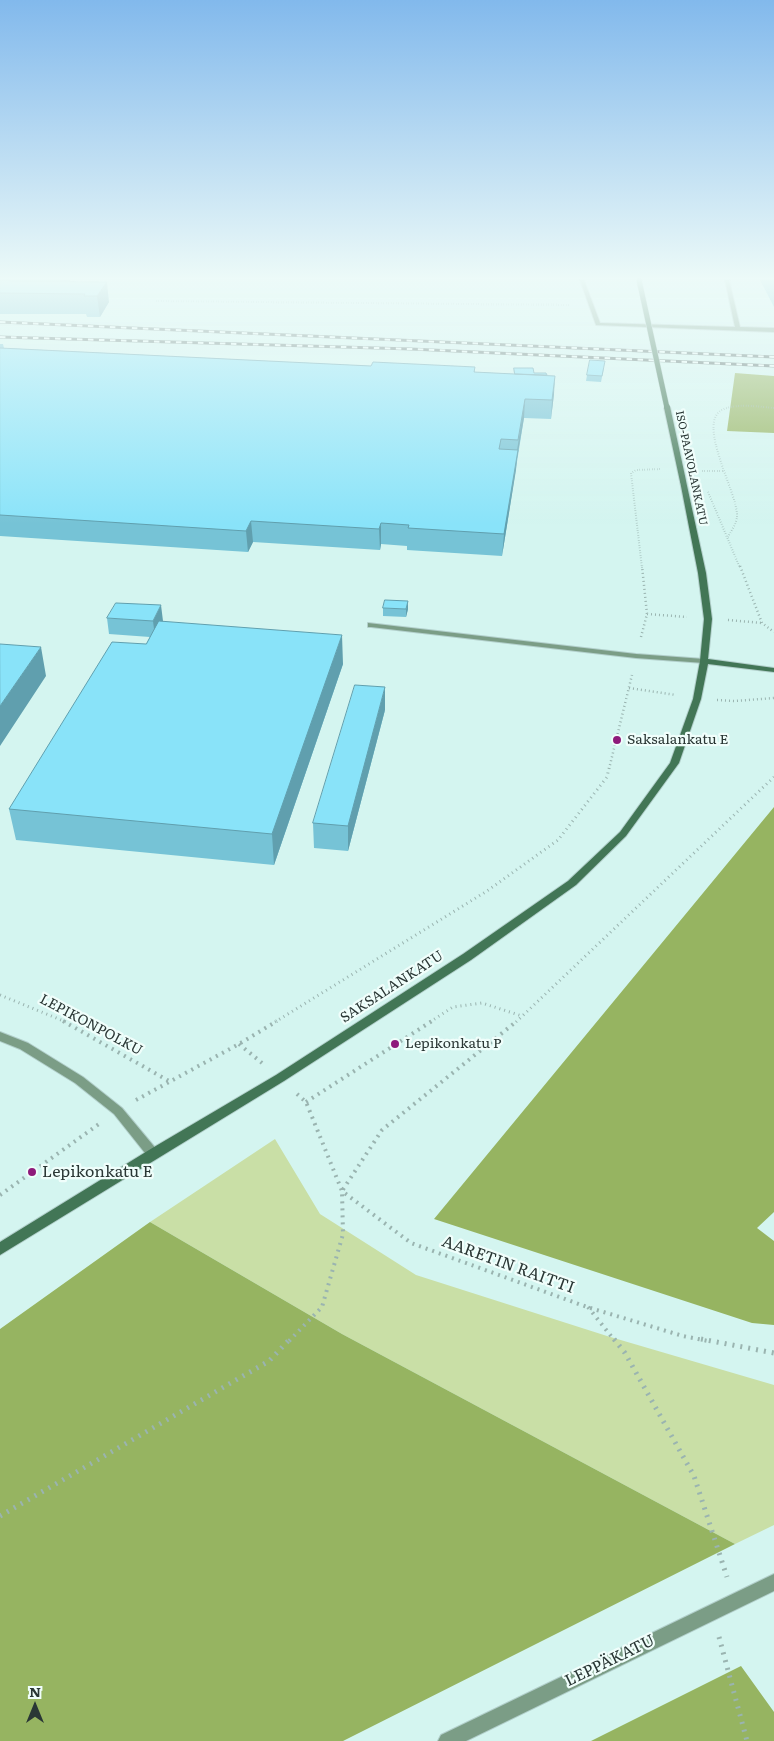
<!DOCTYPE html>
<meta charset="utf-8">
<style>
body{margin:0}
#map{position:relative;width:774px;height:1741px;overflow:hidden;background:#d4f5f0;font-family:Literata,serif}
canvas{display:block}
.north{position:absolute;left:10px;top:1681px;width:50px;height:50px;-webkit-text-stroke:4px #f0fefb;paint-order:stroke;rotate:0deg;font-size:14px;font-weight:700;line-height:20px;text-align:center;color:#2a3735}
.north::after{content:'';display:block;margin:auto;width:18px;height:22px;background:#2a3735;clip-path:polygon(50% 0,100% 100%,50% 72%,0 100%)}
</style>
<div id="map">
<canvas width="774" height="1741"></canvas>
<div class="north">N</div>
</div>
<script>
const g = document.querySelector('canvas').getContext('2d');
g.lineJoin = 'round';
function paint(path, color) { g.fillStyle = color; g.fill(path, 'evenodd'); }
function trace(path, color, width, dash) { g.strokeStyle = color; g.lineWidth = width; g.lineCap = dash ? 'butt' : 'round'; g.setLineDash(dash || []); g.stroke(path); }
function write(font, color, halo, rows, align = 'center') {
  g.font = font + ' Literata,serif'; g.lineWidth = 4.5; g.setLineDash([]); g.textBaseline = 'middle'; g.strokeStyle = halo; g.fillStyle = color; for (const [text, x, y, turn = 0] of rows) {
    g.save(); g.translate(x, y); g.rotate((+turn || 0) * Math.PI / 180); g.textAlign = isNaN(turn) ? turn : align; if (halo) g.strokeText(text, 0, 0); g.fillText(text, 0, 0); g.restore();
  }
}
paint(new Path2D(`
 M275,1139L320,1214L416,1275L607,1336L774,1385V1525L735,1544L342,1334L150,1222Z`), '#c9dfa6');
paint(new Path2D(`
 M735,373L774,376V433L727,431Z
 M774,807V1212L757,1228L774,1241V1325L752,1323L434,1219Z
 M150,1222L342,1334L735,1544L343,1741H0V1329Z
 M741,1666L774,1712V1741H591Z`), '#96b461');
const lane = new Path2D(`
 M580,280H584L600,323L735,327L725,280H729L740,327L774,328V332L596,325Z
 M368,623L636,654L704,659L708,661L704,663L636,658L371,627H368Z`);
const street = new Path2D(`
 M0,1032L28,1043L83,1077L122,1108L157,1150L159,1154L157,1158L153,1159L149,1158L114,1114L75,1083L20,1049L0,1041Z
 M774,1574V1591L466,1741H438L441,1735Z`);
const secondary = new Path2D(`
 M683,479L686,481L706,573L712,619L708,659L774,668V672L708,664L701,699L679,763L626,836L576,885L471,960L284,1081L0,1255V1242L149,1150L276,1075L463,954L568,881L620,832L670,763L693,699L700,661L704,619L698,573L680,481Z`);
trace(lane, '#b2cfcb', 2);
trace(street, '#b2cfcb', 2);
trace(secondary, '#b2cfcb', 2);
trace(new Path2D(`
 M156,301L570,305
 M702,471H723
 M708,492L740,568
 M728,537C731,531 737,523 737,516C738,493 694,420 724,409C739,403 759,407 774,408
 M642,568L631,473L636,470L661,469`), '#9ab4b0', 2, [0.5, 2]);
trace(new Path2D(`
 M740,566L762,623L774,632
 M647,614L687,617
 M728,620L762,623
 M641,637L647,614L642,566
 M629,688L676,695
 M717,700L735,701L774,698
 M609,769L632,675`), '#9ab4b0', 2.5, [1, 3]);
trace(new Path2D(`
 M0,995L66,1022
 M275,1022L487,891L558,840L607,777L609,768
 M430,1022L453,1007L482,1003L522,1016
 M516,1022L774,777`), '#9ab4b0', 3, [1, 4]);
trace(new Path2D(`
 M63,1021L169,1081
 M239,1044L262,1063
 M297,1094L306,1102L342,1191L411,1243L587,1307L683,1336L708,1341
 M136,1100L239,1044L277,1021
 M306,1102L432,1021
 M0,1195L99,1124
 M588,1307L615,1341
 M289,1341L322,1307L343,1234L342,1191L382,1130L517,1021`), '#9ab4b0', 4, [2, 5]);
trace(new Path2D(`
 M614,1339L625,1353L694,1476L727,1577
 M701,1339L774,1353
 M0,1516L269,1361L290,1339
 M719,1637L747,1741`), '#9ab4b0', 5, [2, 6]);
paint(lane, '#7b9d86');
paint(street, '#7b9d86');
paint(secondary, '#427656');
const rail = new Path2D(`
 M0,322L774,357
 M0,337L411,349L774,366`);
trace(rail, '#5e716e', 3);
trace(rail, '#f0fefb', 2, [5.5]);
const secondaryBridgeFar1 = new Path2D(`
 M639,280L667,408`);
const secondaryBridge = new Path2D(`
 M667,407L683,481`);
trace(secondaryBridgeFar1, '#b2cfcb', 6, []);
trace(secondaryBridge, '#b2cfcb', 8, []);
trace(secondaryBridgeFar1, '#427656', 5);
trace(secondaryBridge, '#427656', 6);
paint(new Path2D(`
 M0,280H70V282L109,302L100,317H87L86,314H0Z
 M760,280H774V307Z
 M0,344H3L4,348L371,366L475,367V372L514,374V368L534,373L554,394L551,419L524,418L502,556L407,550V546L381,544L380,550L253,542L248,552L0,536Z
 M604,368L601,382L586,381L587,375Z
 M383,608L408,609L406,617L383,616Z
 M107,618L163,621L343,664L274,865L16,840L9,809L146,644L150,637L109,634Z
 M385,710L348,851L314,848L313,823Z`), '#76c3d6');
paint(new Path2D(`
 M61,280H70V283L63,293Z
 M107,282L109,302L100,317L97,296Z
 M555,376L554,394L551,419L552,400Z
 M525,399L524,418L517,458L516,470L502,556L504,534Z
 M251,521L253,542L248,552L246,531Z
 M381,523V544L380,550L379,529Z
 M408,601V609L406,617V609Z
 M161,605L163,621L155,637L153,621Z
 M342,635L343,664L274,865L272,834Z
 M41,647L46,676L0,746V706Z
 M385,687V710L348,851V826Z`), '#609fae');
const building = new Path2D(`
 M0,280H10V281L107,282L97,296H84L85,294L0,293Z
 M0,348L371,366L373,362L475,367L474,372L555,376L552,400L525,399L518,440L501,439L499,449L518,450L504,534L408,528L409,525L381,523L379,529L251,521L246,531L0,515Z
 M590,360L605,361L602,376L587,375Z
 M514,368H533L534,373H546L547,375L515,374Z
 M385,600L408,601L406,609L383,608Z
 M116,603L161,605L153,621L107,618Z
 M159,621L342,635L272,834L9,809L112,642L146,644Z
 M0,644L41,647L0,706Z
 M355,685L385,687L348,826L313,823Z`);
paint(building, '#89e3f9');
trace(building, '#609fae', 1);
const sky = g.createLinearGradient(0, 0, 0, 524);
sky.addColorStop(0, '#82b9ec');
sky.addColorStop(0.53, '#ecfaf8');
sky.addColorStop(1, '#ecfaf800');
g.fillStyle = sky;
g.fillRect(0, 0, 774, 524);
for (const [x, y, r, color] of [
 [617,740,5,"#8e1a7b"],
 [395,1044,5,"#8e1a7b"],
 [32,1172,5,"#8e1a7b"]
]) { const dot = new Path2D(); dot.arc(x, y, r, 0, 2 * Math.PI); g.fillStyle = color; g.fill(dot); trace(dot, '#f0fefb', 2); }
write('11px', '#2a3735', '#f0fefb', [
 ["ISO-PAAVOLANKATU",691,468,78]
]);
write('14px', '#2a3735', '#f0fefb', [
 ["Saksalankatu E",627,740],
 ["Lepikonkatu P",405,1044]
], 'left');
write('14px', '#2a3735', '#f0fefb', [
 ["SAKSALANKATU",392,987,-33],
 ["LEPIKONPOLKU",91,1025,28]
]);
write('16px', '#2a3735', '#f0fefb', [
 ["Lepikonkatu E",42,1172]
], 'left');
write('16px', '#2a3735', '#f0fefb', [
 ["AARETIN RAITTI",508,1265,20],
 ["LEPPÄKATU",610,1661,-26]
]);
</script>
